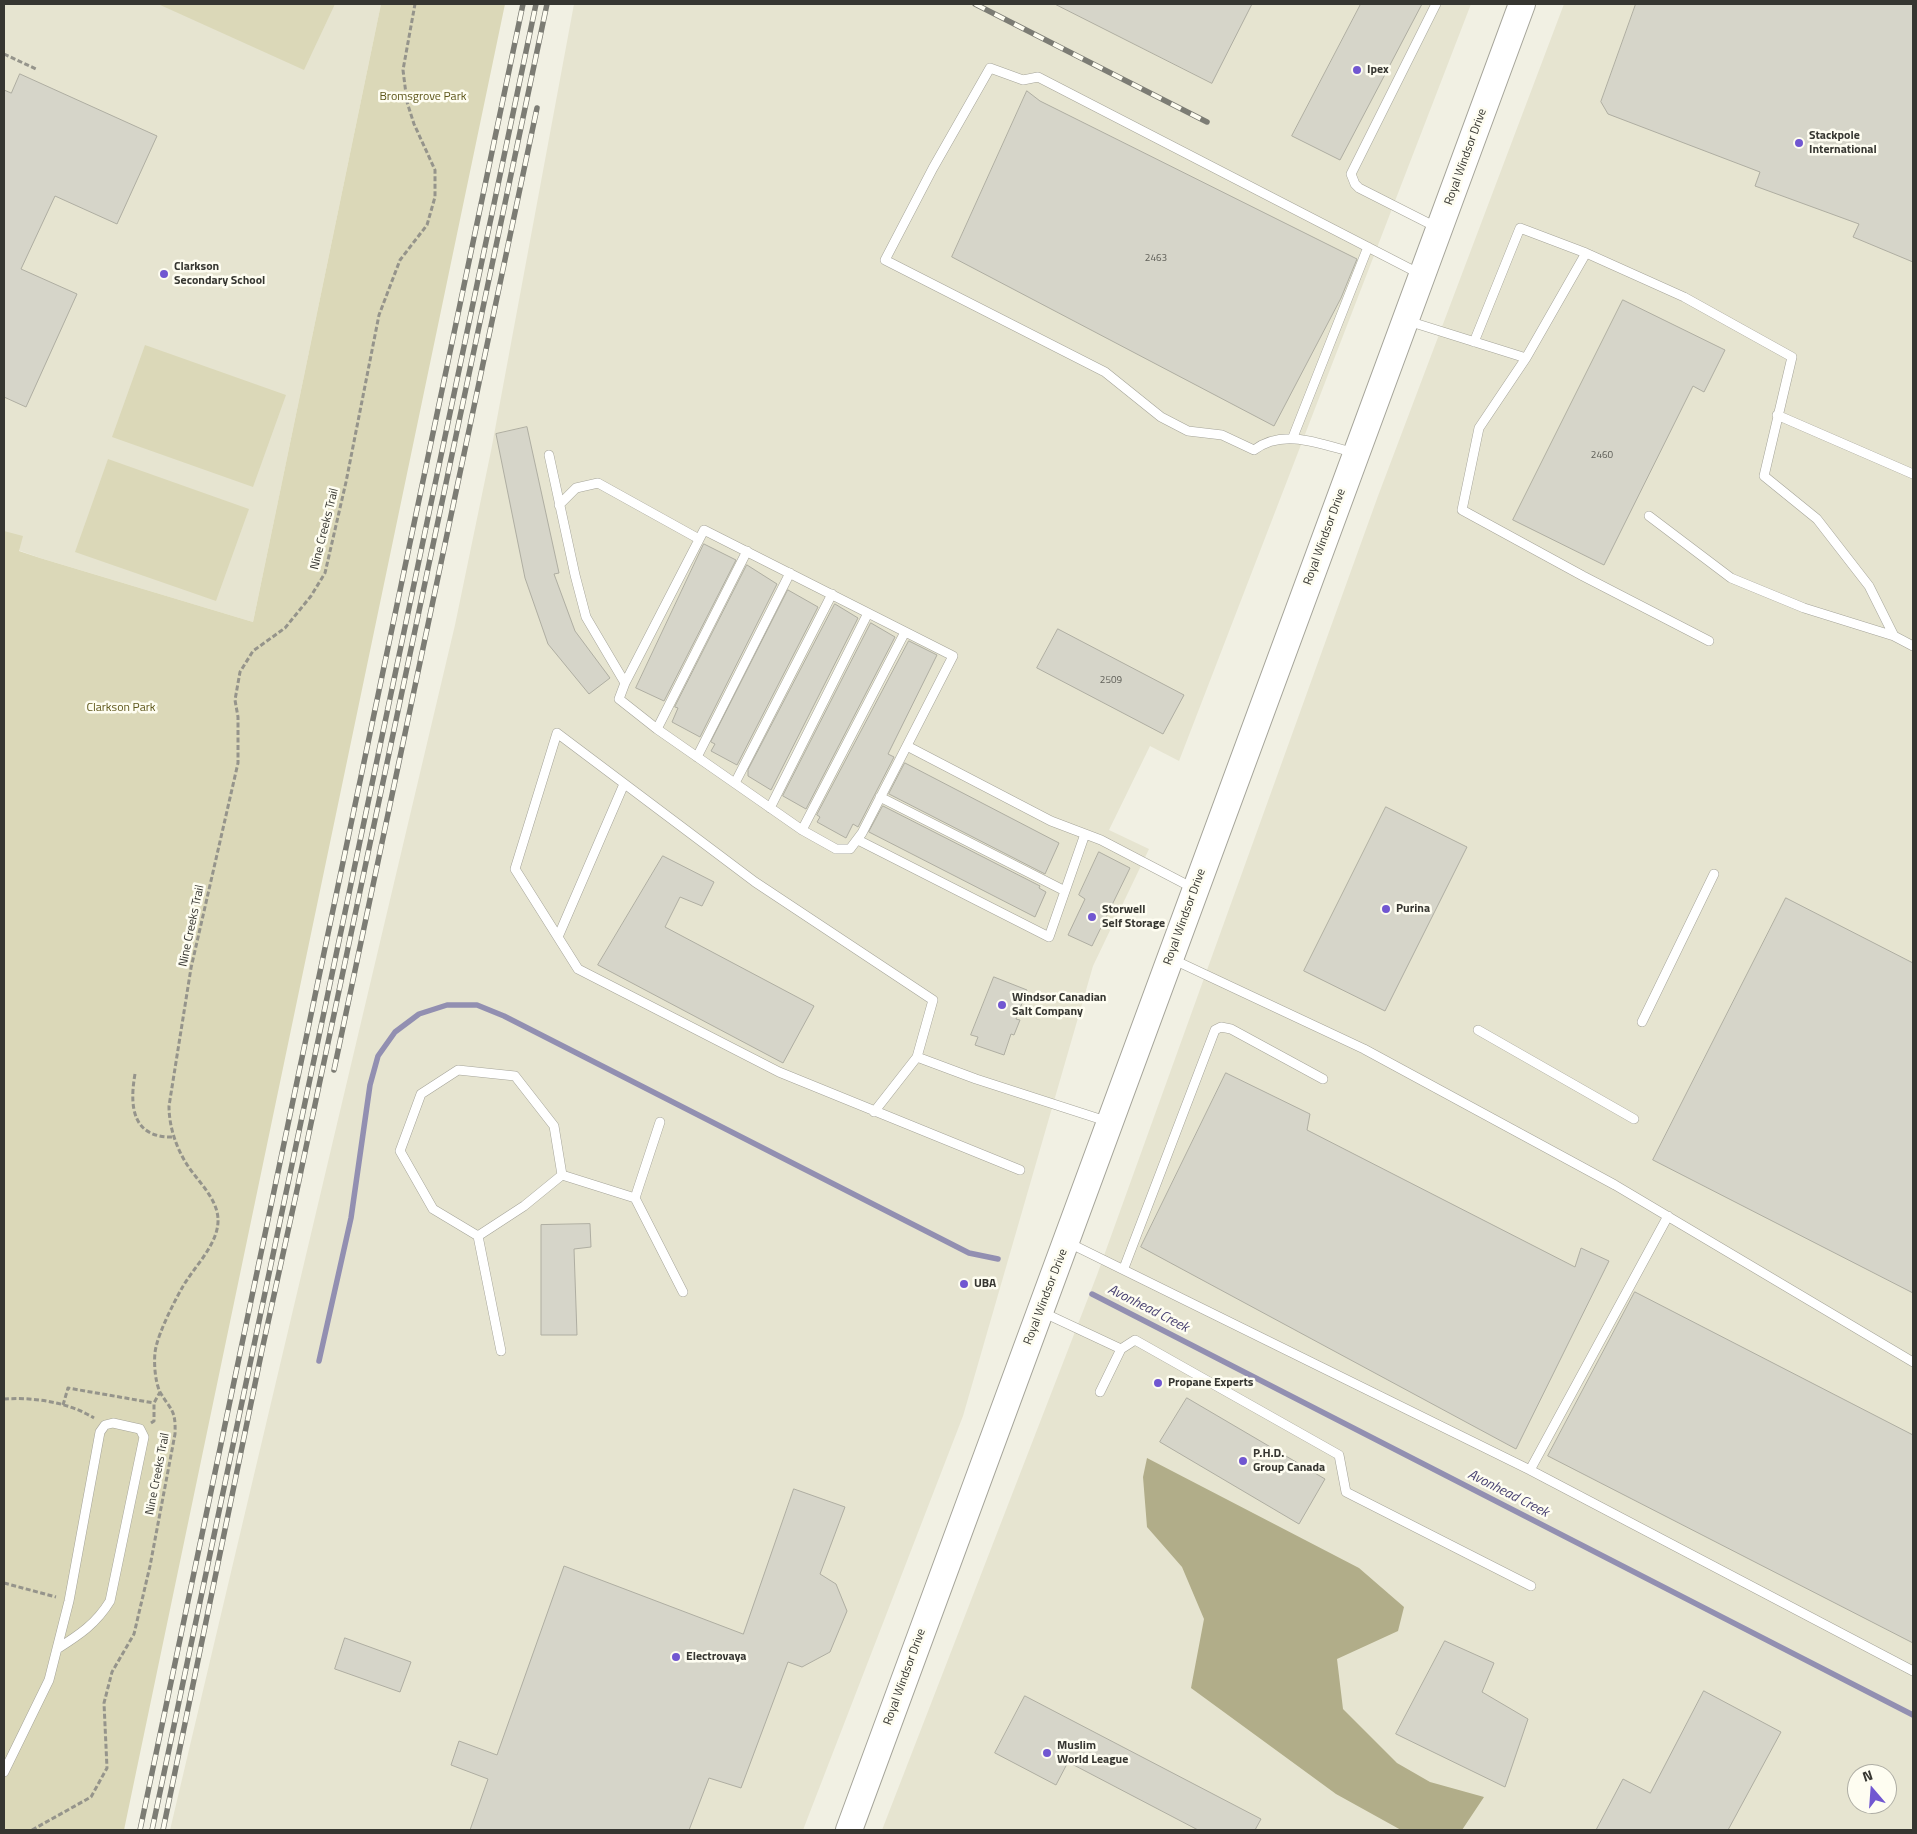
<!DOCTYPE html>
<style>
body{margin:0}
#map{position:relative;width:1917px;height:1834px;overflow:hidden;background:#f1f0e3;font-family:"Titillium Web",sans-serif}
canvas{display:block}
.frame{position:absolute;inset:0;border:5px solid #363631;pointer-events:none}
.north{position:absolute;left:1847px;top:1764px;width:50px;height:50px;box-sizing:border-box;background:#fefdf1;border:1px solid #aeada4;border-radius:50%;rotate:342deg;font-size:14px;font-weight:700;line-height:20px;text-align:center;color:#363631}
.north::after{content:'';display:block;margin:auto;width:18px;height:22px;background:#7157d1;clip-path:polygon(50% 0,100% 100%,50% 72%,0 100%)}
</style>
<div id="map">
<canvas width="1917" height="1834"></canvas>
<div class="frame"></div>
<div class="north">N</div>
</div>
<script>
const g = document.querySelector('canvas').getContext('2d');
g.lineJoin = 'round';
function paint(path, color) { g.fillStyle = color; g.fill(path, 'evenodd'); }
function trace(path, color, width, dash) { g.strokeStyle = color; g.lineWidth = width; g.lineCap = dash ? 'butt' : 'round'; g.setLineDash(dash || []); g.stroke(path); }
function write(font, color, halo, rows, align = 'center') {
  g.font = font + ' "Titillium Web",sans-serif'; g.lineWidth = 5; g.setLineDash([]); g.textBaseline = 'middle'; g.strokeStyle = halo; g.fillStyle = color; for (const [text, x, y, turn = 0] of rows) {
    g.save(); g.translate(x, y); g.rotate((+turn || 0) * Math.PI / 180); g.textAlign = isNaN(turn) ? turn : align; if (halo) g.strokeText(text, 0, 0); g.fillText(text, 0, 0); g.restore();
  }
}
paint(new Path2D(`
 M4,4H381L253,622L40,558L4,545Z
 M574,4H1471L1179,761L1150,746L1109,830L1149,849L1093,966L963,1416L803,1830H170L455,625L491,451Z
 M1564,4H1913V1830H882L1097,1275L1378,496ZM1857,1774H1887V1804H1857Z`), '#e6e4d0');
paint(new Path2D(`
 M158,4H335L304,70Z
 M381,4H505L124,1830H4V531L23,536L19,551L40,558L253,622Z
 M145,345L286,395L253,487L112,437Z
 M108,459L249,509L216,601L75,552Z`), '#dbd8b8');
paint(new Path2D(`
 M1147,1458L1359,1568L1404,1607L1398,1631L1337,1659L1343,1709L1397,1763L1430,1782L1484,1797L1462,1830H1401L1336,1794L1191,1688L1204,1619L1182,1567L1147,1527L1143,1477Z`), '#b1ad89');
trace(new Path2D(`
 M1092,1294L1913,1715
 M319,1361L351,1218L370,1085L378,1056L395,1032L419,1014L447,1005H477L504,1016L969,1253L998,1259`), '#928fb1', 5.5);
const building = new Path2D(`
 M1055,4H1252L1212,83Z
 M1361,4H1422L1340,160L1292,136Z
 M1636,4H1913V262L1853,237L1859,224L1755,186L1760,172L1608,114L1601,102Z
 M20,74L157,136L117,224L55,196L21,269L77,294L26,407L4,397V90L11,93Z
 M1027,91L1040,101L1357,259L1341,298L1274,426L952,257Z
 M1623,300L1725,350L1704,392L1693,386L1604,565L1513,520Z
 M527,427L559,573L554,574L575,631L610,678L589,694L548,644L525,578L496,434Z
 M704,544L736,560L664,701L636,688Z
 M747,565L777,584L700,737L672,722L678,708L675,707Z
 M788,590L818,607L737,765L711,751L715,744L711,742Z
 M835,604L858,618L771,790L748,776V770Z
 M871,623L895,637L806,809L783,796Z
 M1058,629L1184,695L1163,734L1037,668Z
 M909,641L937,655L888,754L894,757L858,827L853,824L846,838L817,822L820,817L817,815Z
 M905,763L1059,843L1045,874L889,794Z
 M883,806L1040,886L1039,888L1046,892L1035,917L869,832Z
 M1386,807L1467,847L1385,1011L1304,971Z
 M1099,852L1130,868L1092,946L1068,935L1085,899L1079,895Z
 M663,856L714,882L702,906L680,897L665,927L814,1006L783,1063L598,965Z
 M1786,898L1913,963V1293L1653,1160Z
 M994,977L1027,990L1016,1019L1020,1020L1014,1035L1011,1034L1004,1055L975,1045L978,1037L971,1035Z
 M1226,1073L1310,1114L1307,1130L1575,1267L1581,1248L1609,1261L1516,1449L1141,1247Z
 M590,1224L591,1247L574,1249L577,1335H541V1225Z
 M1635,1292L1913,1435V1643L1548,1456Z
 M1187,1398L1325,1479L1299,1524L1160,1442Z
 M794,1489L845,1507L820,1574L836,1584L847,1611L830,1652L802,1667L788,1662L741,1788L709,1778L689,1830H470L488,1779L451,1765L459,1741L497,1755L564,1566L743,1634Z
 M345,1638L411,1662L400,1692L335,1669Z
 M1445,1641L1494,1663L1482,1692L1528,1719L1505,1787L1396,1734Z
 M1704,1691L1781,1732L1728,1830H1596L1623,1779L1650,1793Z
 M1025,1696L1261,1819L1255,1830H1198L1068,1762L1056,1785L995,1753Z`);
paint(building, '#d6d5c9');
trace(building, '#afaea2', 1);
const lane = new Path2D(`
 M1436,4L1351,174L1355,184L1359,188L1438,228
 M1408,321L1526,358L1586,253L1684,297L1792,357L1764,476L1817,519L1869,586L1894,636L1913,646
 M1474,342L1520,228L1586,253
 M1526,358L1479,428L1462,510L1583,576L1709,641
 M1777,415L1913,474
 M1293,437L1368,247
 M1355,453C1323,445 1284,427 1254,450L1222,435L1188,431L1161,417L1105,372L885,260L933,168L990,68L1023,80L1038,77L1420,274
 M549,455L575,575L586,617L625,683L619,699L657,729L802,830L836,849H850L862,833L953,656L704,530L625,683
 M559,505L576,488L598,483L699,539
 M1649,516L1731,578L1804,608L1894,636
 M657,729L747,551
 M907,746L1051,821L1101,840L1193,888
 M697,757L790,573
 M735,783L832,594
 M880,797L1065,891
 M770,808L868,613
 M802,830L905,632
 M858,840L1049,937L1085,834
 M558,937L624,784
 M1172,959L1364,1049L1615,1185L1913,1362
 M1642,1022L1714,874
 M1478,1030L1634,1119
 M874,1112L917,1057
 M1020,1170L779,1072L578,969L515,869L557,733L755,882L933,1000L917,1057L976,1079L1109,1122
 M635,1198L660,1122
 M478,1236L524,1206L562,1175
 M1067,1242L1530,1470L1913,1671
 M1124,1268L1215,1030L1221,1027L1231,1029L1323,1079
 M1042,1312L1121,1349L1135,1340L1339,1455L1346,1492L1531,1586
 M501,1351L478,1236L433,1209L400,1151L421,1094L458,1070L515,1076L554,1126L562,1175L635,1198L683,1292
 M1100,1392L1121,1349
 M1530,1470L1668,1216
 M4,1772L49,1680L69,1601L100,1432L105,1425L113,1423L140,1429L144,1437L110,1601C96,1624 79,1635 57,1649`);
const primary = new Path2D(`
 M849,1830L1522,4`);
trace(lane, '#a5a499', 10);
trace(primary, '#a5a499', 28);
trace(new Path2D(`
 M4,54L36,69
 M135,1074C129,1108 133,1139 175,1137
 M4,1399C34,1397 68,1402 94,1418
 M63,1405L68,1388L154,1403
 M151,1423L154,1421V1403L160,1392
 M4,1583L56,1597
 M32,1830L91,1797L107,1768L104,1703L112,1672L134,1634L150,1566L175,1434C176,1409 171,1411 160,1392C155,1382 153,1359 156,1347C160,1330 173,1304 182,1288C193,1268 217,1246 218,1222C219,1199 197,1181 186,1163C175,1145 169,1125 169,1106L191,968L238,763V717L235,700L240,672L253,651L285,628L311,596L325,573L346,482L379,315L400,260L427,225L435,197V170L414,124L407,102L403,70L415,4`), '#95948b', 3, [5, 2.5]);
trace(lane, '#fff', 9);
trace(primary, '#fff', 26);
const rail = new Path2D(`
 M975,4L1207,122
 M334,1070L537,108
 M140,1830L523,4
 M152,1830L536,4
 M163,1830L262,1350L297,1190L547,4`);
trace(rail, '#7c7c74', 5.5);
trace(rail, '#fefdf1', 4, [11]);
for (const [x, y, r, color] of [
 [1357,70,5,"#7157d1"],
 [1799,143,5,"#7157d1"],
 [164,274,5,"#7157d1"],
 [1386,909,5,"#7157d1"],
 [1092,917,5,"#7157d1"],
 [1002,1005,5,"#7157d1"],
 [964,1284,5,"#7157d1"],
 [1158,1383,5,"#7157d1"],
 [1243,1461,5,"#7157d1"],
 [676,1657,5,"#7157d1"],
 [1047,1753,5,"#7157d1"]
]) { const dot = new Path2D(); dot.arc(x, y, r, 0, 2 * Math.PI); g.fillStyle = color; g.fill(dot); trace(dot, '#fefdf1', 2); }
write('10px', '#5e5e57', null, [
 ["2463",1156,259],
 ["2460",1602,456],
 ["2509",1111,681]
]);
write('bold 12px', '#363631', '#fefdf1', [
 ["Ipex",1367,70],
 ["Stackpole",1809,136],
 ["International",1809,150],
 ["Clarkson",174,267],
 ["Secondary School",174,281],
 ["Purina",1396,909],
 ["Storwell",1102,910],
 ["Self Storage",1102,924],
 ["Windsor Canadian",1012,998],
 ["Salt Company",1012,1012],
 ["UBA",974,1284],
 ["Propane Experts",1168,1383],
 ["P.H.D.",1253,1454],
 ["Group Canada",1253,1468],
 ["Electrovaya",686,1657],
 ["Muslim",1057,1746],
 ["World League",1057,1760]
], 'left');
write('12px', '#5e571b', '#fefdf1', [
 ["Bromsgrove Park",423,97],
 ["Clarkson Park",121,708]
]);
write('12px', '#363631', '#fefdf1', [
 ["Royal Windsor Drive",1466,157,-70],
 ["Nine Creeks Trail",325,529,-76],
 ["Royal Windsor Drive",1325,537,-70],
 ["Royal Windsor Drive",1185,917,-70],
 ["Nine Creeks Trail",192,926,-78],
 ["Royal Windsor Drive",1046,1297,-69],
 ["Nine Creeks Trail",158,1474,-79],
 ["Royal Windsor Drive",905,1677,-70]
]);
write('italic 14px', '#494272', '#fefdf1', [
 ["Avonhead Creek",1148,1309,27],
 ["Avonhead Creek",1508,1494,27]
]);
</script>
